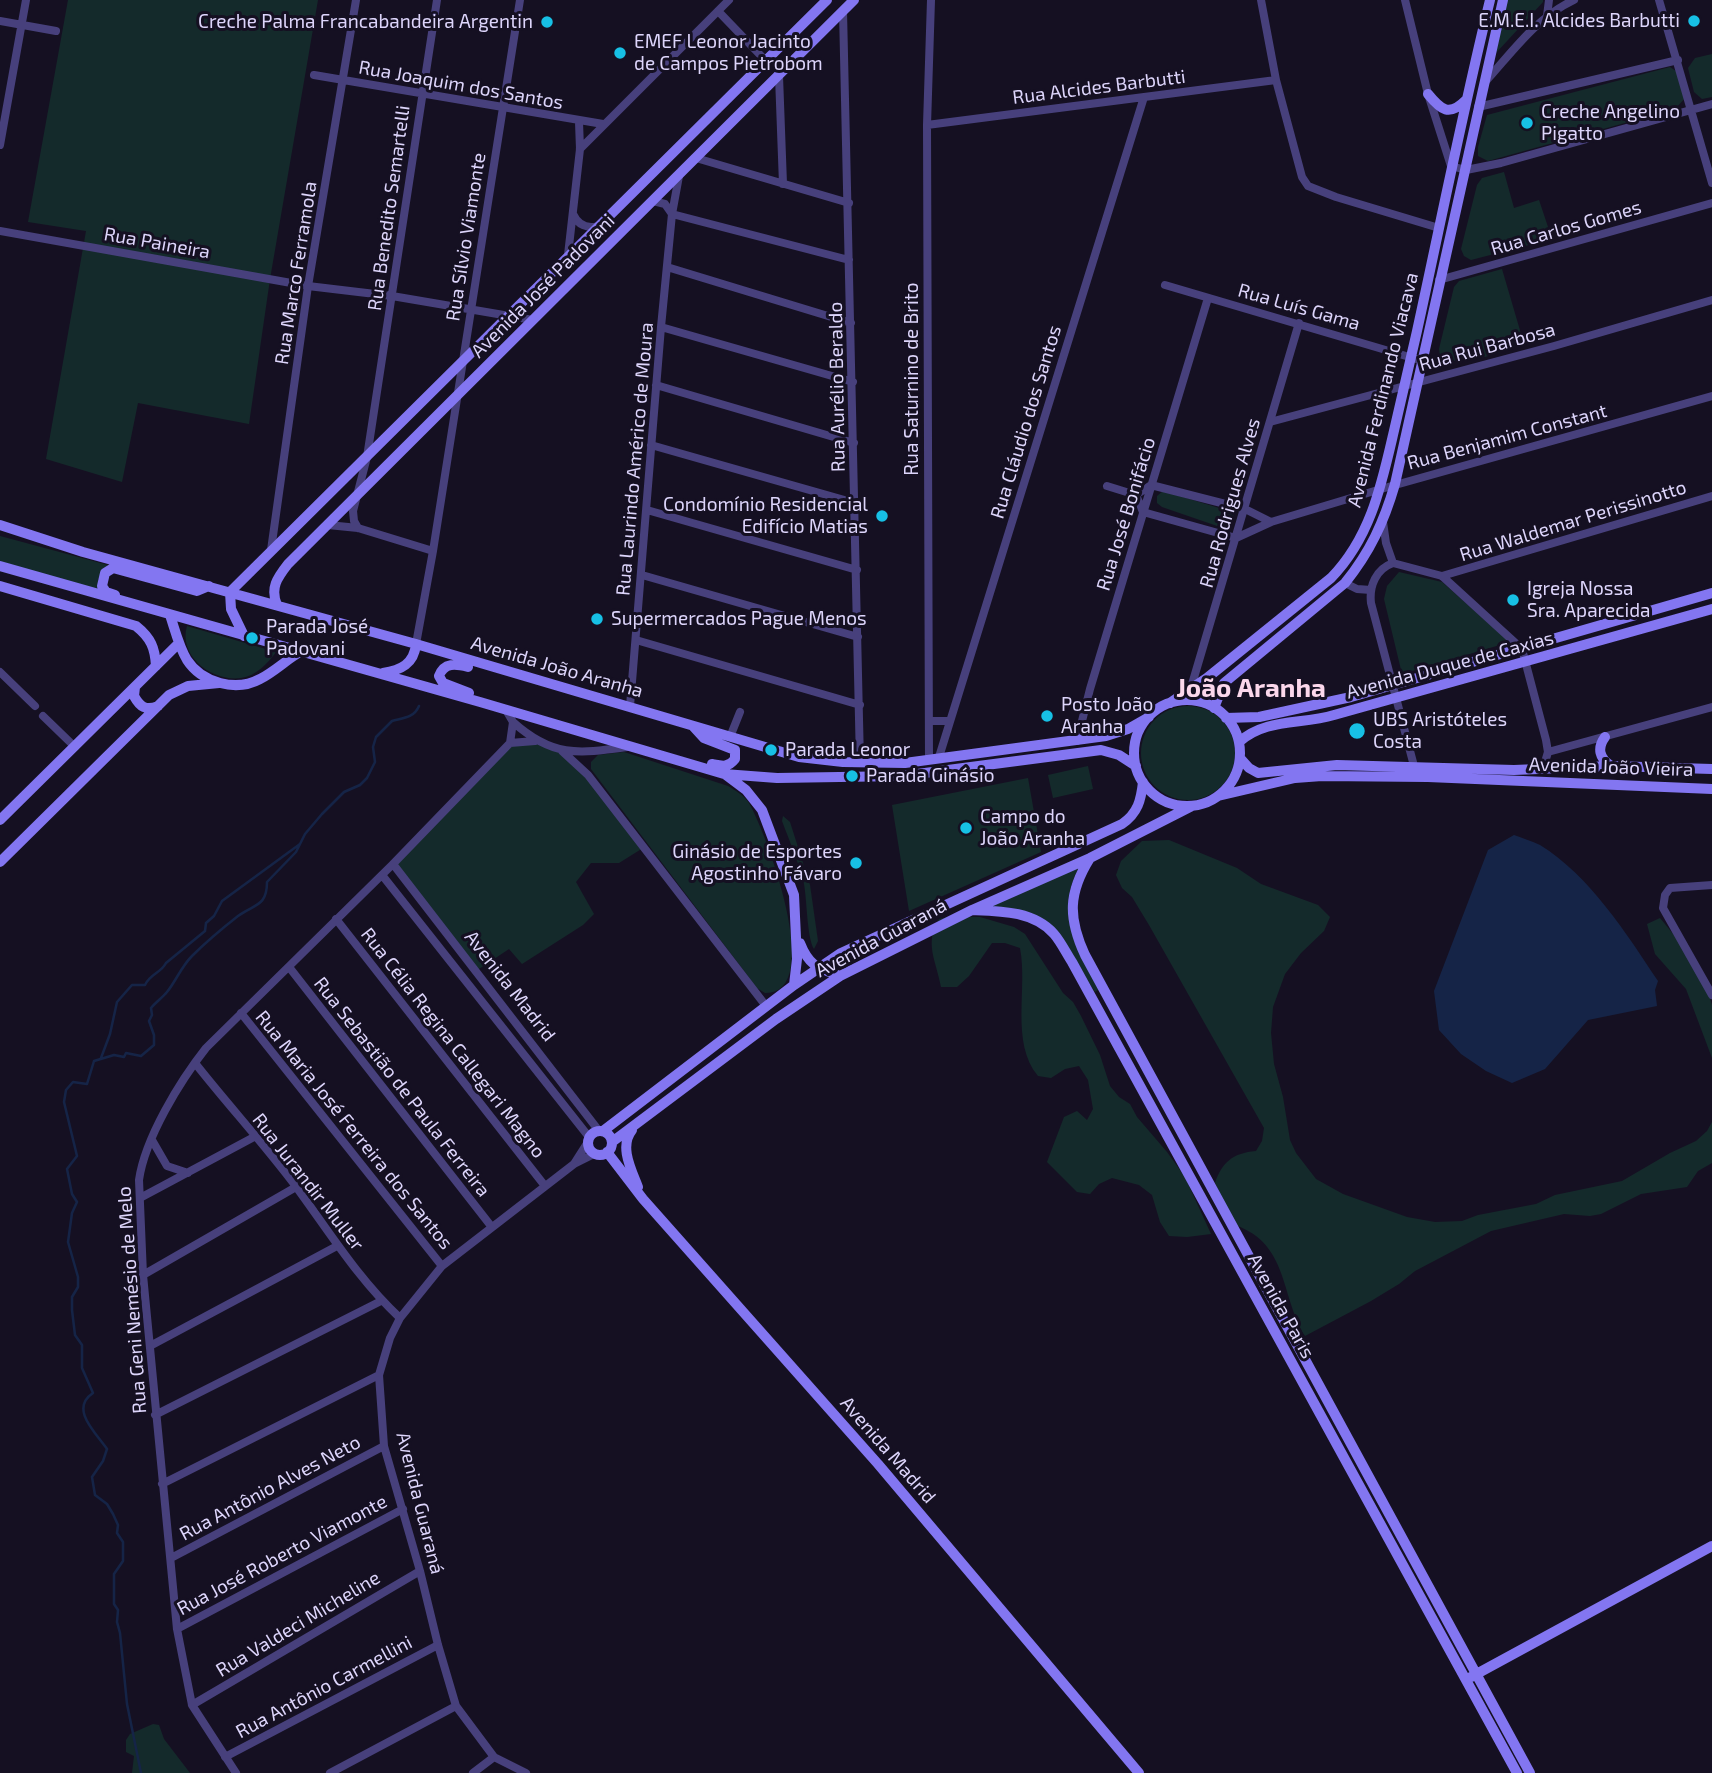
<!DOCTYPE html>
<meta charset="utf-8">
<style>
body{margin:0}
canvas{display:block;background:#151022}
</style>
<canvas width="1712" height="1773"></canvas>
<script>
const g = document.querySelector('canvas').getContext('2d');
g.lineJoin = 'round';
function paint(path, color) { g.fillStyle = color; g.fill(path, 'evenodd'); }
function trace(path, color, width, dash) { g.strokeStyle = color; g.lineWidth = width; g.lineCap = dash ? 'butt' : 'round'; g.setLineDash(dash || []); g.stroke(path); }
function write(font, color, halo, rows, align = 'center') {
  g.font = font + ' "Exo 2",sans-serif'; g.lineWidth = 6; g.setLineDash([]); g.textBaseline = 'middle'; g.strokeStyle = halo; g.fillStyle = color; for (const [text, x, y, turn = 0] of rows) {
    g.save(); g.translate(x, y); g.rotate((+turn || 0) * Math.PI / 180); g.textAlign = isNaN(turn) ? turn : align; if (halo) g.strokeText(text, 0, 0); g.fillText(text, 0, 0); g.restore();
  }
}
paint(new Path2D(`
 M68,0H318L270,279L249,424L138,403L122,482L46,459L86,231L28,222Z
 M1507,0H1543V2L1496,53Z
 M1712,54V97L1702,99L1694,92L1688,68L1695,58Z
 M1670,67L1679,73L1686,97L1675,109L1488,161L1478,156V147L1487,115Z
 M1504,172L1514,208L1539,200L1552,239L1471,260L1464,256L1461,249L1477,185L1482,178Z
 M1502,269L1524,344C1499,351 1464,370 1440,356L1439,349L1454,287L1459,281Z
 M1163,491L1229,511L1234,516L1232,527L1223,528L1162,507L1157,503V496Z
 M0,536L108,565L98,580L103,592L0,562Z
 M1399,572L1442,582L1510,642L1402,674L1384,599L1387,586Z
 M187,626L276,652C268,663 256,676 241,678C213,682 178,657 187,626Z
 M1141 753a47 47 0 1 1 94 0a47 47 0 1 1-94 0Z
 M535,741L562,751L581,768L643,848L619,863H591L576,882L594,914L583,925L522,964L509,949L476,971L393,864L510,743Z
 M624,752L728,786C736,791 744,795 749,803C765,830 827,994 765,993L757,988L591,769V762L598,755Z
 M1088,766L1093,789L1053,798L1048,775Z
 M1028,778L1041,852L909,911L892,805Z
 M783,816L790,822L810,885L818,941L814,949C807,938 807,900 804,884C799,863 790,842 782,821Z
 M1169,840L1237,868L1261,884L1318,905L1330,917L1324,931L1301,953L1285,974L1273,1007L1271,1033L1274,1064L1283,1097L1290,1140L1296,1153L1316,1179L1343,1194L1407,1217L1435,1222L1462,1221L1478,1215L1536,1204L1555,1195L1622,1181L1670,1153L1696,1141L1707,1131L1712,1122V1163L1698,1171L1687,1187L1641,1194L1601,1214L1590,1216L1564,1214L1491,1231L1415,1271L1399,1284L1371,1301L1305,1336C1280,1295 1289,1244 1235,1225L1215,1183C1222,1162 1233,1153 1256,1151L1262,1141L1264,1128L1149,925L1132,897L1122,888L1116,875L1121,861L1142,841Z
 M1079,867C1054,915 1077,946 1099,989L1095,992L1055,931L991,906Z
 M953,916L980,917L1014,927L1025,934L1063,993L1073,1002L1081,1016L1100,1055L1110,1086L1119,1097L1130,1104L1137,1117L1167,1152L1185,1177L1211,1234L1187,1237L1169,1236L1160,1222L1152,1195L1139,1185L1112,1178L1099,1184L1090,1194L1077,1192L1047,1162L1064,1117L1077,1111L1087,1120L1093,1109L1088,1080L1079,1066L1065,1069L1051,1078L1038,1076C1010,1042 1028,989 1020,948L1005,943H992L969,976L957,987H941C936,960 924,943 939,919Z
 M1660,918L1688,952L1710,998L1712,1005V1058L1686,989L1655,954L1647,924Z
 M153,1724L159,1725L164,1739L190,1773H132L134,1756L126,1752V1740L130,1734Z`), '#142a2b');
paint(new Path2D(`
 M1514,835C1522,838 1532,841 1540,845C1590,876 1626,933 1658,981L1655,990L1657,1006L1588,1020L1545,1069L1512,1083L1486,1071L1461,1054L1439,1030L1434,991L1488,850Z`), '#152447');
trace(new Path2D(`
 M101,1058L110,1034L117,1002L132,985H145C150,974 161,973 166,963L205,931L206,923L214,916L222,901L300,844
 M141,1773L127,1704L120,1633L117,1622L118,1610L114,1604V1574L123,1561V1542L117,1533L118,1525L113,1514L107,1504L95,1495L92,1477L103,1461L107,1449C96,1433 69,1409 93,1393L82,1368V1345L75,1335L72,1310V1297L78,1287V1277L68,1242L72,1213L77,1202L72,1194L67,1169L77,1156L64,1102L66,1090L73,1082L87,1084L94,1061L114,1055L124,1057L126,1053L141,1056L154,1045V1035L149,1021L152,1015L151,1008C156,1002 162,998 167,992C176,981 181,967 192,956C204,944 224,927 238,916C254,904 267,907 267,882L296,852L305,834L322,814L344,792L360,785L367,778L375,762L373,747L376,737L392,721C403,718 414,718 419,706`), '#152447', 2.5);
trace(new Path2D(`
 M1261,0L1276,80L1302,177L1308,186L1336,197L1439,228
 M1405,0L1428,94L1451,166L1466,170L1501,163L1712,104
 M1659,0L1712,183
 M718,11L766,61
 M843,11L860,762
 M1547,16L1549,0
 M0,21L56,31
 M314,75L603,124
 M779,76L783,184
 M1486,81C1514,50 1536,18 1574,0
 M1478,107L1678,60
 M927,125L1276,80
 M0,145L26,0
 M580,149L729,0
 M696,158L849,203
 M653,201L665,204L672,214
 M573,214C578,225 587,229 598,226
 M672,214L849,260
 M0,231L308,286L392,296L533,320
 M568,255L580,149L579,122
 M667,267L851,323
 M1439,280L1712,203
 M1165,285L1423,361
 M661,327L853,382
 M656,385L854,443
 M1270,422L1554,346L1712,300
 M651,445L855,503
 M1107,486L1136,495L1151,485L1245,509L1271,522
 M1136,495L1143,512L1236,538L1271,522L1381,489L1712,396
 M647,510L857,570
 M1383,522L1386,543L1393,563
 M328,525L358,528L433,551
 M358,528L354,521L353,511L367,457L437,0
 M271,550L308,286L356,0
 M1393,563L1442,576L1522,649L1546,740L1548,752L1543,769
 M1393,563C1376,569 1369,586 1371,603L1414,766
 M642,575L858,637
 M1442,576L1712,496
 M1345,583L1357,589L1371,590
 M636,640L860,705
 M416,644L433,551L520,0
 M0,672L35,706
 M1190,691L1299,323
 M630,706L661,327L672,214L679,176
 M43,716L75,747
 M929,721H950
 M513,722C552,757 577,754 627,747
 M730,737L740,712
 M1077,741L1090,689L1208,298
 M510,743L535,741
 M562,751L588,775L766,1006
 M1548,752L1712,707
 M939,757L1144,97
 M929,759L927,125L931,0
 M393,864L599,1131
 M382,875L589,1137
 M1712,885L1670,888L1665,895L1663,908L1712,995
 M336,919L545,1186
 M289,967L491,1226
 M241,1013L442,1266
 M195,1063C228,1105 265,1145 297,1188C330,1233 359,1280 400,1318
 M152,1140L167,1166L188,1173
 M574,1164L588,1142
 M140,1198L254,1137
 M143,1275L296,1187
 M150,1346L337,1246
 M155,1415L381,1301
 M162,1484L379,1375
 M171,1558L384,1446
 M177,1629L403,1509
 M192,1705L420,1571
 M225,1757L438,1645
 M236,1773L192,1705L177,1629L143,1275L139,1180C145,1138 180,1081 206,1048L393,864L510,743L513,722L506,710
 M330,1773L456,1706
 M473,1773L494,1757
 M526,1773L494,1757L456,1706L438,1645L420,1571L384,1446L379,1375L390,1338L400,1318L442,1266L574,1164L594,1154`), '#47407c', 8);
trace(new Path2D(`
 M1428,94C1441,110 1449,117 1466,100
 M0,525L83,552L416,644L799,757L843,762L905,763L1106,736L1128,729L1149,717
 M0,566L480,702L724,774L777,778L902,776L1101,750L1119,755L1136,766
 M0,586L136,626C151,638 155,648 156,666
 M115,595L106,592L102,586L105,573L113,568L197,591L209,586
 M277,605C270,588 277,578 288,564L854,0
 M170,615C175,630 179,647 187,660C202,683 236,692 260,679C274,672 286,660 300,652
 M244,636L231,609L230,592L827,0
 M468,667C456,664 444,662 439,676L443,683L469,693
 M383,673C401,670 414,664 416,644
 M135,687L134,696C140,707 146,711 158,706
 M1134 753a53 53 0 1 1 106 0a53 53 0 1 1-106 0Z
 M1170,703L1207,678L1331,578C1370,538 1381,487 1393,435C1401,400 1409,366 1417,331C1441,221 1463,110 1490,0
 M1214,708L1224,683L1345,583C1370,552 1384,522 1395,484L1503,0
 M1226,718L1259,717L1351,697L1712,593
 M693,726L704,738L735,750V759C728,768 722,766 712,764
 M1605,737C1597,748 1599,758 1611,766
 M1239,742C1266,718 1300,725 1334,715C1460,680 1586,645 1712,609
 M1240,758L1249,768L1258,773L1337,765L1514,770L1611,766L1712,769
 M726,775L746,790L762,810L794,895L797,959L794,985
 M1218,796L1295,778L1322,776L1428,777L1712,789
 M0,820L179,643
 M1090,858C1068,893 1068,918 1085,955L1530,1773
 M0,862L169,695L188,686L219,683
 M972,910C1000,911 1034,911 1054,934C1061,942 1066,953 1072,962L1517,1773
 M800,943C809,966 818,968 840,976
 M632,1130C619,1146 631,1169 638,1187
 M603,1131L794,985L841,953L1122,824C1138,813 1141,800 1143,782
 M588 1143a12 12 0 1 1 24 0a12 12 0 1 1-24 0Z
 M612,1142L776,1019L840,976L972,910L1090,858L1192,806
 M607,1152L643,1199L878,1464L1139,1773
 M1471,1677L1712,1546`), '#8376f1', 10);
for (const [x, y, r, color] of [
 [1694,21,7,"#17c0e5"],
 [547,22,7,"#17c0e5"],
 [620,53,7,"#17c0e5"],
 [1527,123,7,"#17c0e5"],
 [882,516,7,"#17c0e5"],
 [1513,600,7,"#17c0e5"],
 [597,619,7,"#17c0e5"],
 [252,638,7,"#17c0e5"],
 [1047,716,7,"#17c0e5"],
 [1357,731,9,"#17c0e5"],
 [771,750,7,"#17c0e5"],
 [852,776,7,"#17c0e5"],
 [966,828,7,"#17c0e5"],
 [856,863,7,"#17c0e5"]
]) { const dot = new Path2D(); dot.arc(x, y, r, 0, 2 * Math.PI); g.fillStyle = color; g.fill(dot); trace(dot, '#151022', 2.5); }
write('19px', '#ddd5fb', '#151022', [
 ["E.M.E.I. Alcides Barbutti",1680,21,"right"],
 ["Creche Palma Francabandeira Argentin",533,22,"right"],
 ["EMEF Leonor Jacinto",634,42],
 ["de Campos Pietrobom",634,64],
 ["Creche Angelino",1541,112],
 ["Pigatto",1541,134],
 ["Condomínio Residencial",868,505,"right"],
 ["Edifício Matias",868,527,"right"],
 ["Igreja Nossa",1527,589],
 ["Sra. Aparecida",1527,611],
 ["Supermercados Pague Menos",611,619],
 ["Parada José",266,627],
 ["Padovani",266,649],
 ["Posto João",1061,705],
 ["Aranha",1061,727],
 ["UBS Aristóteles",1373,720],
 ["Costa",1373,742],
 ["Parada Leonor",785,750],
 ["Parada Ginásio",866,776],
 ["Campo do",980,817],
 ["João Aranha",980,839],
 ["Ginásio de Esportes",842,852,"right"],
 ["Agostinho Fávaro",842,874,"right"]
], 'left');
write('19px', '#ddd5fb', '#151022', [
 ["Rua Joaquim dos Santos",461,85,10],
 ["Rua Alcides Barbutti",1099,87,-7],
 ["Rua Benedito Semartelli",389,208,-82],
 ["Rua Carlos Gomes",1566,228,-16],
 ["Rua Sílvio Viamonte",466,237,-81],
 ["Rua Paineira",157,243,10],
 ["Rua Marco Ferramola",296,273,-81],
 ["Avenida José Padovani",543,286,-45],
 ["Rua Luís Gama",1299,307,16],
 ["Rua Rui Barbosa",1487,347,-15],
 ["Rua Saturnino de Brito",912,379,-90],
 ["Rua Aurélio Beraldo",837,387,-91],
 ["Avenida Ferdinando Viacava",1383,390,-76],
 ["Rua Cláudio dos Santos",1026,422,-73],
 ["Rua Benjamim Constant",1507,437,-15],
 ["Rua Laurindo Américo de Moura",635,459,-85],
 ["Rua Rodrigues Alves",1230,503,-74],
 ["Rua José Bonifácio",1126,514,-73],
 ["Rua Waldemar Perissinotto",1573,521,-17],
 ["Avenida Duque de Caxias",1450,665,-15],
 ["Avenida João Aranha",557,667,16],
 ["Avenida João Vieira",1611,767,2],
 ["Avenida Guaraná",881,938,-28],
 ["Avenida Madrid",510,986,52],
 ["Rua Célia Regina Callegari Magno",453,1043,52],
 ["Rua Sebastião de Paula Ferreira",402,1087,52],
 ["Rua Maria José Ferreira dos Santos",354,1130,51],
 ["Rua Jurandir Muller",308,1182,52],
 ["Rua Geni Nemésio de Melo",132,1300,-94],
 ["Avenida Paris",1281,1306,61],
 ["Avenida Madrid",888,1450,49],
 ["Rua Antônio Alves Neto",270,1488,-28],
 ["Avenida Guaraná",420,1503,76],
 ["Rua José Roberto Viamonte",282,1555,-28],
 ["Rua Valdeci Micheline",298,1624,-31],
 ["Rua Antônio Carmellini",324,1687,-28]
]);
write('bold 26px', '#fbd7eb', '#151022', [
 ["João Aranha",1251,688]
]);
</script>
